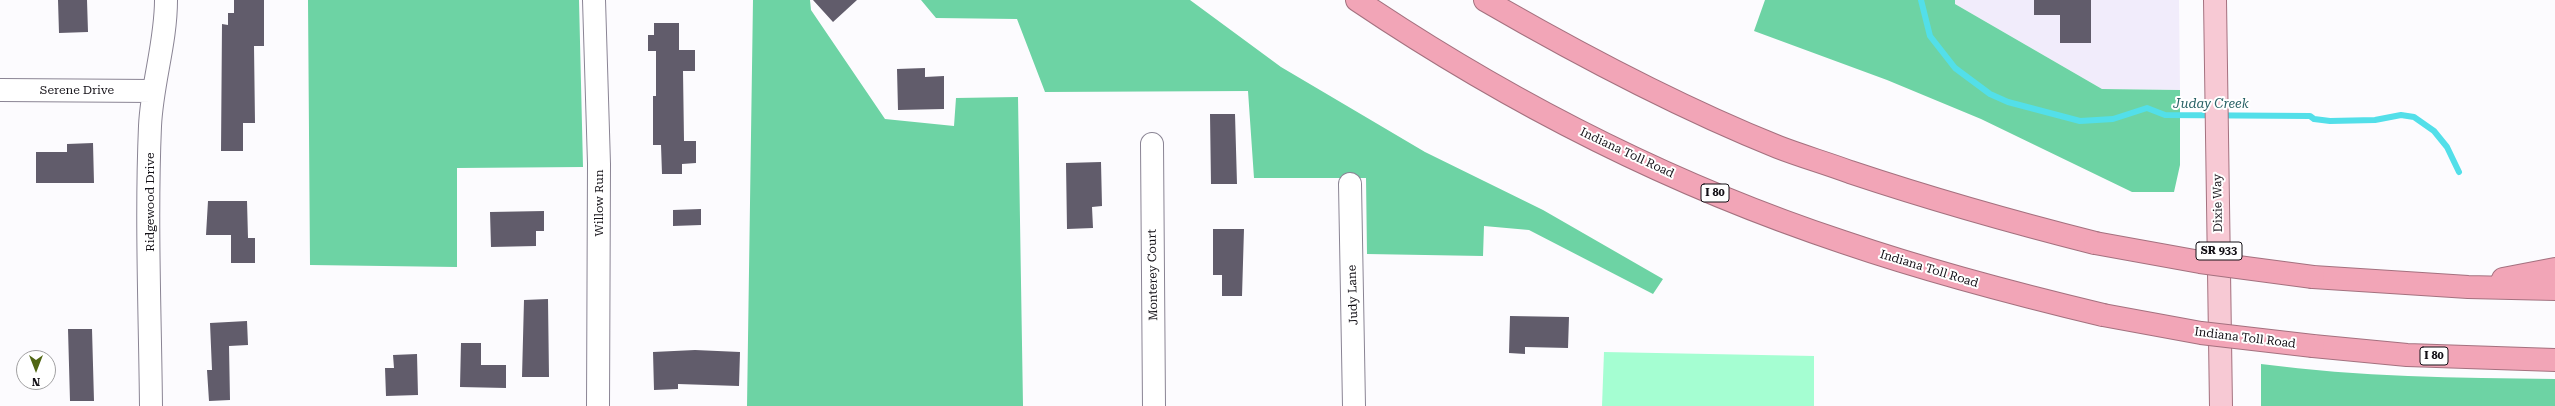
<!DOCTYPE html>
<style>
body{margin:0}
#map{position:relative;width:2555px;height:406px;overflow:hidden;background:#fcfbfe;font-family:"Roboto Serif",serif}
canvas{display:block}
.north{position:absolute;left:16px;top:350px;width:40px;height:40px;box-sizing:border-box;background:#fff;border:1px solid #a1a0a2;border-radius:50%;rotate:180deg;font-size:11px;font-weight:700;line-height:16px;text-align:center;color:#141117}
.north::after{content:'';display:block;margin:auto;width:14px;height:18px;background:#506613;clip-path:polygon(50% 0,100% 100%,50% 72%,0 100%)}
</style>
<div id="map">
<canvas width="2555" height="406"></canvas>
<div class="north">N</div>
</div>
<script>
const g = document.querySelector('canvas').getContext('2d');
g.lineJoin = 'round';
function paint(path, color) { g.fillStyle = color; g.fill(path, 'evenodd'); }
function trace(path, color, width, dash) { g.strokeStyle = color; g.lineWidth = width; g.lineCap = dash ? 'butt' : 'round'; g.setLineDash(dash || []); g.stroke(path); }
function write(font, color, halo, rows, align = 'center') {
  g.font = font + ' "Roboto Serif",serif'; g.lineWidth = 4; g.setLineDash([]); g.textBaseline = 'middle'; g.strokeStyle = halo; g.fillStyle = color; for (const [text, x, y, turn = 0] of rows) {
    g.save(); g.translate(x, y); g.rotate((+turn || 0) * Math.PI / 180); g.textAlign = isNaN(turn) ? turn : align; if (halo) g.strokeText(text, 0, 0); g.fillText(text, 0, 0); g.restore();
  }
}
paint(new Path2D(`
 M1955,0H2179L2180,90L2102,89L1955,4Z`), '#f1ecfb');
paint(new Path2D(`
 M1604,352L1814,356V406H1602Z`), '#a5fed2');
paint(new Path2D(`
 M308,0H579L583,167L457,168V267L310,265Z
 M753,0H810L811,10L885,119L954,126L956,98L1018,97L1023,406H747Z
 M921,0H1190L1281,67L1425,152L1543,210L1663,279L1653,294L1529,230L1484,226L1483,256L1367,254L1366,178H1254L1248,91L1045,92L1017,19L936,18Z
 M1765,0H1955V4L2102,89L2180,90V165L2174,192H2132L1981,119L1887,80L1754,31Z
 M2261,364C2359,377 2457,378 2555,379V406H2261Z`), '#6dd3a4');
trace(new Path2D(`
 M1921,0L1930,36L1955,68L1990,94L2008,102L2080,121L2113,119L2147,108L2165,115L2310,116L2314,119L2330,121L2375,120L2401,115L2414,117L2434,131L2447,147L2459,172`), '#53dfe9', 6);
paint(new Path2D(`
 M58,0H87L88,32L59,33Z
 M234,0H264V46H254L255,123H243V151H221L222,24L228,25V13H234Z
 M813,0H857L833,22Z
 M2034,0H2091V43H2060V15H2034Z
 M654,23H679V50H695V71H683L684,141H696V163L682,164V174H662L661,145H653V96H656V51H648V35H654Z
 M925,68V77L944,76V109L898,110L897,69Z
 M1210,114H1235L1237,184H1211Z
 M93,143L94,183H36V152H67V144Z
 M1101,162L1102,206L1092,207L1093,228L1067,229L1066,163Z
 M208,201H247L248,238H255V263H231V235H206Z
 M701,209V225L673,226V210Z
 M544,211V231H536V246L491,247L490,212Z
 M1213,229H1244L1242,296H1222V275H1213Z
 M548,299L549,377H522L524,300Z
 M1510,316L1569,317L1568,348L1525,347V354L1509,353Z
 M247,321L248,345L229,346L230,400L209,401L207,370H212L210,323Z
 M68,329H92L94,401H70Z
 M461,343H481V365H506V388L460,387Z
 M695,350L740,352L739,386L678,384V389L654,390L653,352Z
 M417,354L418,395L386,396L385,368H394L393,355Z`), '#615c6b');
const street = new Path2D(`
 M594,0L599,164L598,406
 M0,90L154,91
 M1152,144L1154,406
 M1350,184L1354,406
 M151,406C150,313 146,219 150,126C152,83 166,43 166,0`);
const primary = new Path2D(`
 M2215,0L2221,406`);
const highway = new Path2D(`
 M1357,0C1507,101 1671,185 1843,242C1928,271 2015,294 2103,315
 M1485,0C1580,55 1676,106 1778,147C1801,156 1826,163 1850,172C1931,199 2012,222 2095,243
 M2313,277L2468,287L2555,289
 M2503,279L2555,269
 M2313,346L2407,355L2555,360`);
trace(street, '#8a8494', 24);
trace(primary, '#a4717f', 24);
trace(highway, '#a4717f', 24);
trace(street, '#fff', 22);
trace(primary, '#f7c9d4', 22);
trace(highway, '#f2a5b7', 22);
const highwayBridge = new Path2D(`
 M2095,243L2200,262L2313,277
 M2103,315L2201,333L2313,346`);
trace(highwayBridge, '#a4717f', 24, []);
trace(highwayBridge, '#f2a5b7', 22);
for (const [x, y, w] of [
 [1715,193,28],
 [2219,251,46],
 [2434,356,28]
]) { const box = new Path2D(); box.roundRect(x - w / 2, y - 9, w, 18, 3); g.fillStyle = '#fff'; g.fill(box); trace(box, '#141117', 1); }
write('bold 11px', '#141117', null, [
 ["I 80",1715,193],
 ["SR 933",2219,251],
 ["I 80",2434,356]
]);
write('12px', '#141117', '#fff', [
 ["Serene Drive",77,90],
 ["Indiana Toll Road",1627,153,25],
 ["Ridgewood Drive",150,202,-90],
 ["Willow Run",599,203,-90],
 ["Dixie Way",2218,203,-91],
 ["Indiana Toll Road",1929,269,17],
 ["Monterey Court",1153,275,-91],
 ["Judy Lane",1353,295,-92],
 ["Indiana Toll Road",2245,338,7]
]);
write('italic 13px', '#286165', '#fff', [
 ["Juday Creek",2211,104]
]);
</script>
